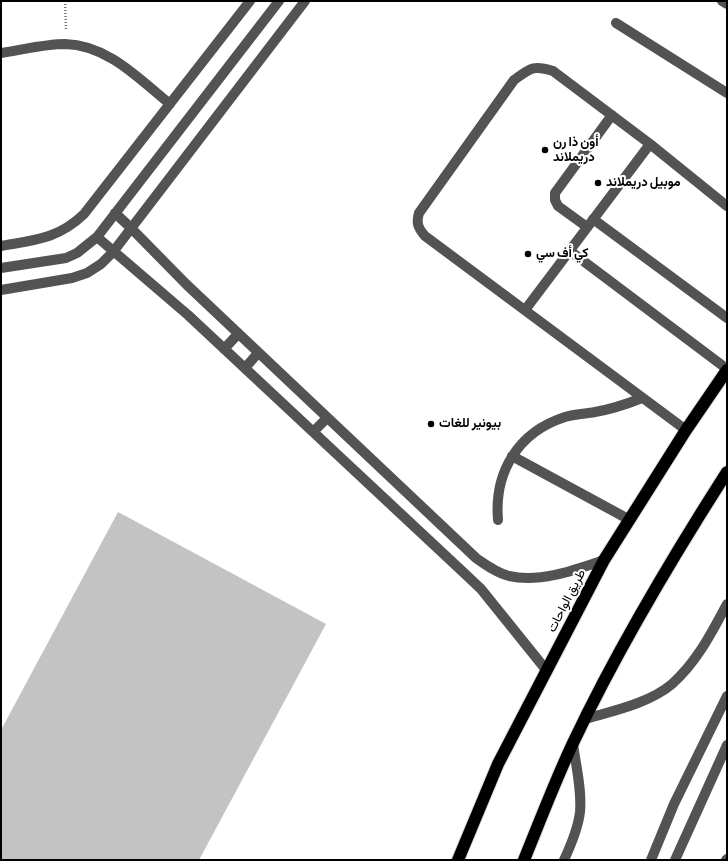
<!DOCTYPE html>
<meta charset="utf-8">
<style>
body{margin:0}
#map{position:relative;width:728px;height:861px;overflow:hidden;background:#fff;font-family:"Sofia Sans Condensed",sans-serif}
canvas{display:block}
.frame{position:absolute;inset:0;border:2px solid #000;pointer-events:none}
</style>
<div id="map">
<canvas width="728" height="861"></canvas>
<div class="frame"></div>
</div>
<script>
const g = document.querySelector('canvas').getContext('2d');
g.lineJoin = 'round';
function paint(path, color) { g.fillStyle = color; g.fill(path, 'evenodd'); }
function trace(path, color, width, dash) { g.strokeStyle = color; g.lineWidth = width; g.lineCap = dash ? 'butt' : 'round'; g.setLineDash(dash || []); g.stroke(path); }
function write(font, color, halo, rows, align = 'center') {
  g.font = font + ' "Sofia Sans Condensed",Vazirmatn,sans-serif'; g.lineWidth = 4; g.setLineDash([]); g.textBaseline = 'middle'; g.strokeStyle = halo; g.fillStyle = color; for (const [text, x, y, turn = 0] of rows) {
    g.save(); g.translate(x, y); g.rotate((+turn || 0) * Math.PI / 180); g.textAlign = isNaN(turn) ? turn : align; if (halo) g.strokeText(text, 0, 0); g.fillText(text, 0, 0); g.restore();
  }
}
paint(new Path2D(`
 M118,512L326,624L199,860H1V730Z`), '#c3c3c3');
const highway = new Path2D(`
 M458,860L498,764L604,560L686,430L727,370
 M524,860C540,821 555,781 573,743C617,650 672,558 727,472`);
trace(highway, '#dbdbdb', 14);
trace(new Path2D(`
 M65,1L66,30`), '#757575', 2.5, [1, 2]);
trace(new Path2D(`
 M722,1L727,4
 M616,23L727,93
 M1,53C22,50 44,44 65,44C108,45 139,79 170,104
 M115,213L131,228L186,284L476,558C486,565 497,573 509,576C540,583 575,570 604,560
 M593,219L727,318
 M587,227L558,206L555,200V193L612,115
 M97,237L188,315L463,572L481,589L547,671
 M1,246C35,240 58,239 84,214L250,1
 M570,251L727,369
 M1,268L66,258L77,253L97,237L279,1
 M1,290L72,278L87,273L101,264L113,252L305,1
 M525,310L650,144
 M224,349L238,334
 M245,368L258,353
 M686,430L425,236C418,228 416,223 419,213L514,80C531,68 533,65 553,71L650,144L727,206
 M313,432L327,418
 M512,456L630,520
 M498,520C494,472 518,432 565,417C575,414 585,414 595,412C612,409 627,404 642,398
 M585,719C613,711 650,703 672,684C697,662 712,632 727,604
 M564,860C571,845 578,829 580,812C582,790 576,766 573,744
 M651,860L674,804L727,696
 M675,860L727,745
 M726,860L727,859`), '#535353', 10);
trace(highway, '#000', 12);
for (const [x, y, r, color] of [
 [545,150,4,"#000"],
 [598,183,4,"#000"],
 [528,254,4,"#000"],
 [431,424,4,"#000"]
]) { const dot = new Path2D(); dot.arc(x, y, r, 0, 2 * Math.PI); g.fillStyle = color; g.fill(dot); trace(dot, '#fff', 1.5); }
write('bold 13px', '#000', '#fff', [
 ["أون ذا رن",553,143],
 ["دريملاند",553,158],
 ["موبيل دريملاند",606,183],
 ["كي أف سي",536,254],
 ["بيونير للغات",439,424]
], 'left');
write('13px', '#000', '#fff', [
 ["طريق الواحات",567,601,-63]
]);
</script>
